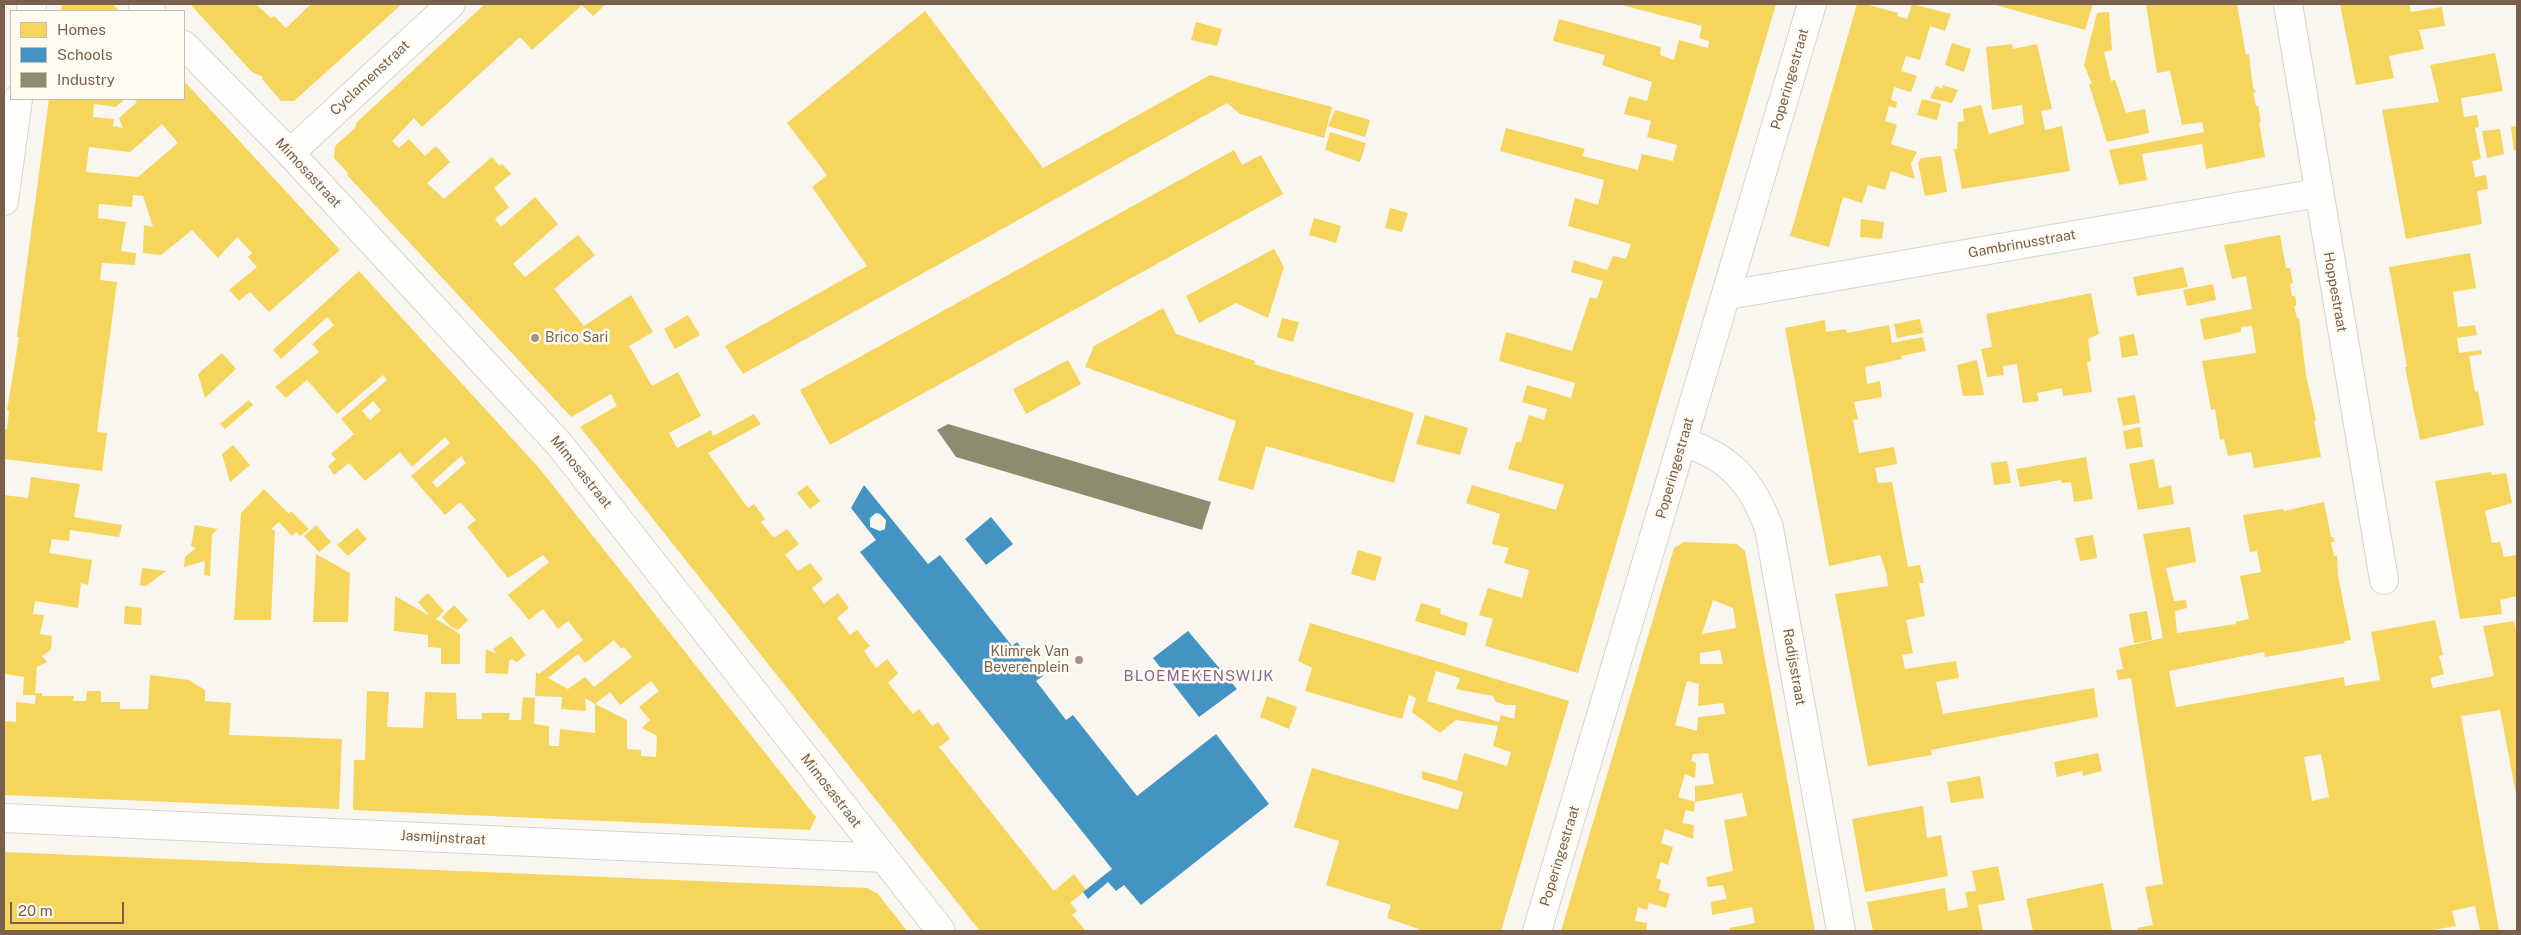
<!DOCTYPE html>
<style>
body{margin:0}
#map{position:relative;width:2521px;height:935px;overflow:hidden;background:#f9f6ef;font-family:"Public Sans",sans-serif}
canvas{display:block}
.frame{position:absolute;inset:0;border:5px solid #78604d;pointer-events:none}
.legend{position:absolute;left:10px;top:10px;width:175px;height:90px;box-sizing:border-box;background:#fffbf1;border:1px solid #c9bdaf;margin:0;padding:6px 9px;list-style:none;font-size:15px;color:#78604d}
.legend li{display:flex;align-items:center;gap:10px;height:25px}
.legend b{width:25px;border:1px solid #c9bdaf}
.scale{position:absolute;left:10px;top:902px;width:114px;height:22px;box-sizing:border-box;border:2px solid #78604d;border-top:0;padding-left:6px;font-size:15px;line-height:18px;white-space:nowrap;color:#78604d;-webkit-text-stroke:4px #fffbf1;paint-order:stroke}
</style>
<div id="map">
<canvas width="2521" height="935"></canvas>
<div class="frame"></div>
<ul class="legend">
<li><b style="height:14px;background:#f6d55c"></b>Homes</li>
<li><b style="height:14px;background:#4393c3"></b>Schools</li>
<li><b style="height:14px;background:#8c8c6e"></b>Industry</li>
</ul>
<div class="scale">20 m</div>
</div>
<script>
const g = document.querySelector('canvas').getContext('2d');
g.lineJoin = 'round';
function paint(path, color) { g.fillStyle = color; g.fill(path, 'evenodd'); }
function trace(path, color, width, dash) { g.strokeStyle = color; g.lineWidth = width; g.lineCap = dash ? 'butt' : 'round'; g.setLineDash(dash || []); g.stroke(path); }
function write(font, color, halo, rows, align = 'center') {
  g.font = font + ' "Public Sans",sans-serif'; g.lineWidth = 5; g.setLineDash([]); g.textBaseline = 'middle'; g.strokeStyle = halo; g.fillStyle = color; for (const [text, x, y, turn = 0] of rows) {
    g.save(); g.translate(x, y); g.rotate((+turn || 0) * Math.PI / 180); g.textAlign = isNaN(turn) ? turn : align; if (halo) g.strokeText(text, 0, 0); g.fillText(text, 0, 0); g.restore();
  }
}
paint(new Path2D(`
 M62,4H113L119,11H61Z
 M190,4H256L271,18L274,16L286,28L311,4H402L294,101H281L262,79L263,77L252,72Z
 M485,4H606L593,16L582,5L532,50L520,37L422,127L414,118L392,141L399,148L409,139L425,156L436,146L450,162L427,183L444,199L492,157L500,166L502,164L511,174L494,188L509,207L495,219L501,227L535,197L558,224L513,264L525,277L578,235L595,255L554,289L584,326L631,295L653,332L629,346L652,386L678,372L701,416L669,433L677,448L711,430L713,436L754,414L761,424L708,453L748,508L754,504L765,519L761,522L774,538L787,529L799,544L785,555L798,571L810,563L823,579L812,588L824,604L838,593L849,608L837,618L850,635L857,630L870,646L864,651L876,668L887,659L898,673L888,683L913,714L919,709L932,726L938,722L950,739L939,747L1054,891L1074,874L1086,890L1070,903L1077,911L1072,915L1086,931H980L580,427L617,406L611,394L571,417L347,175L348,173L334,158L335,146L355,128L357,122Z
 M1618,4H1776L1578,673L1485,646L1493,619L1479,615L1488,588L1522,598L1529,570L1504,563L1509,548L1492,544L1500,514L1466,503L1472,485L1556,510L1564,485L1508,469L1516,442H1521L1529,415L1544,420L1547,409L1522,402L1527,385L1571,398L1575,383L1499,361L1506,332L1572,351L1590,297L1597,299L1603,281L1571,272L1574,260L1607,270L1613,256L1626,259L1631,244L1568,226L1575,198L1598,205L1604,180L1500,151L1506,128L1585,149L1582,156L1638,170L1642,154L1673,161L1677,145L1647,137L1651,121L1624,114L1629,96L1647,101L1652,82L1602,65L1605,55L1553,41L1559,19L1661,47L1660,55L1674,60L1679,40L1708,48L1709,41L1699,38L1702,26Z
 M1857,4H1865L1898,13L1897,16L1907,19L1912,4L1951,14L1945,31L1930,26L1920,60L1906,56L1901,71L1917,76L1911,92L1894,87L1891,100L1897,102L1896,108L1889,106L1885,121L1897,125L1891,144L1917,152L1911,164L1915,179L1891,171L1885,190L1868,185L1862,203L1843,197L1829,247L1790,236Z
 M1992,4H2093L2085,30Z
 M2146,4H2237L2246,55L2249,54L2253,88L2256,92L2253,93L2256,106H2258L2261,122H2259L2265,157L2206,169L2202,144L2142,154L2147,180L2119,185L2109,150L2204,132L2202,122L2182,125L2170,71L2157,73Z
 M2340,4H2409L2411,12L2442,7L2445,26L2419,30L2424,49L2389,56L2394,78L2356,85Z
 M925,11L1043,168L1210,75L1332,107L1324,138L1240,114L1227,103L743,374L725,346L867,266L812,187L827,175L787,123Z
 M2109,12L2112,50L2104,52L2111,81L2115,80L2126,113L2145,109L2149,133L2107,142L2089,84H2092L2084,65L2097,13Z
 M1196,22L1222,29L1217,46L1191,40Z
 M1952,43L1971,49L1964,72L1945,65Z
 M2012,44L2013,49L2037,44L2052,109L2041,111L2045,130L2062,126L2070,171L1962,189L1954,149H1957L1958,122L1964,121L1963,109L1981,105L1989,134L2024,124L2022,105L1992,110L1986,47Z
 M2495,53L2503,91L2461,98L2464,117L2477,115L2479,127L2475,128L2481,159L2472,161L2475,177L2486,175L2488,189L2477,191L2482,224L2406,239L2382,110L2439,102L2430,65Z
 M184,81L340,250L269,312L250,292L239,301L229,290L257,267L248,257L252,253L237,237L218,258L192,230L161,255L143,253L144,225L153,227L143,196L133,195L132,207L99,204L98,218L126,222L121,251L136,253L135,265L102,263L100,280L117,282L97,432L107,433L102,471L4,459V429H7L9,411L7,410L19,337H17L49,99H125L116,107L94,104L93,117L114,119L113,126L123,128L119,118L137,102L134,99H184ZM162,124L178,143L138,177L86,172L89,147L130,152Z
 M1943,85L1958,90L1952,103L1930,98L1936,86L1942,89Z
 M1922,99L1941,104L1937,120L1917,115Z
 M1335,110L1370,120L1365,137L1328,126Z
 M2517,126V150L2514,151L2511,127Z
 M2500,129L2504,154L2487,158L2482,131Z
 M1330,132L1366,143L1360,162L1325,150Z
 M1234,150L1242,165L1261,155L1283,194L830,445L800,390Z
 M1941,156L1947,192L1925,196L1918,163L1921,158Z
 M1390,208L1408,213L1402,232L1385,228Z
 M1314,218L1341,226L1336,243L1309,235Z
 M1861,219L1884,222L1882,239L1860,237Z
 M2280,235L2286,268H2290L2293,283L2290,284L2292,296H2295L2296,300V306H2294L2297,318H2299L2306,375L2316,420L2314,421L2321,457L2254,468L2251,452L2228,456L2224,439L2220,440L2215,409L2211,410L2202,361L2256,353L2252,326L2241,327V332L2204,340L2200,319L2252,309L2246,276L2232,279L2224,245Z
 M1274,249L1284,267L1268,318L1236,303L1199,323L1186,296Z
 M2470,253L2476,288L2453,292L2458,327L2475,325L2477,335L2457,338L2459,353L2481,350L2482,354L2469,356L2475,392L2478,391L2484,425L2420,440L2405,367H2407L2389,267Z
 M2183,267L2188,287L2137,296L2133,277Z
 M359,271L539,468L816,817L810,830L353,810L354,760H365L367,691L389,692L387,727L423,728L425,692L456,693L457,719H482V713H510L509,720H521L523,697L535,698L534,724L549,726V746H559L560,729L595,733V704L585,698L586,711L561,709L562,697L535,696L536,672L539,674L583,640L568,621L558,629L543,609L529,620L508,595L549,562L543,555L508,578L467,527L476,520L460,502L445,515L411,476L450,443L445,437L412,467L400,452L365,481L349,463L334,475L328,466L336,459L331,454L354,434L341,419L387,380L383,375L337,414L307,380L286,398L275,387L319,352L312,344L334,325L327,317L281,359L273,350ZM373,401L381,410L370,420L362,411ZM461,456L466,463L437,488L432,482ZM614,640L621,649L624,647L632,657L594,687L585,677L568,689L548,678L578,654L585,663ZM651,681L659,691L639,707L650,720L642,728L657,736L656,757L641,756V750L627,749V720L595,704L610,692L620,705Z
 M2213,284L2216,300L2187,306L2183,290Z
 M2091,293L2099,334L2088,339L2091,361L2087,362L2092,392L2063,396L2062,388L2037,393L2039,401L2023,403L2017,364L2003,366L2004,375L1987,377L1981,349L1992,347L1986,314Z
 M1163,308L1176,334L1255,361L1254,364L1414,413L1394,483L1266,446L1253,490L1218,480L1236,421L1085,367L1094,346Z
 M688,315L700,335L675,349L664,329Z
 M1282,318L1299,322L1293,342L1277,337Z
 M1920,319L1923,333L1897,338L1894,324Z
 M1825,320L1826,332L1846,329L1847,333L1889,325L1892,343L1923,337L1926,351L1901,356L1902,359L1865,367L1867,384L1880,381L1882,397L1854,402L1858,419L1853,420L1859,453L1894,447L1897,464L1875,468L1878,483L1892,482L1908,567L1920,565L1924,583H1919L1925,616L1906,620L1913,653L1902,655L1905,669L1956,661L1959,678L1936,682L1943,714L2094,688L2098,717L1931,750L1932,755L1868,766L1835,594L1888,586L1886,572L1880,555L1829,566L1785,328Z
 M2134,334L2138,355L2122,358L2119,337Z
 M222,353L236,369L205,398L198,374Z
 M1068,360L1081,384L1026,414L1013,389Z
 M1977,360L1984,395L1963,396L1957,365Z
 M2135,395L2140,423L2123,426L2117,398Z
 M249,400L253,405L225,429L220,424Z
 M1425,415L1468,428L1460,455L1416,444Z
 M2140,427L2143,447L2126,449L2123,431Z
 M233,445L250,465L230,482L222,454Z
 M2086,457L2093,499L2074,502L2071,482L2062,483L2061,480L2020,487L2016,469Z
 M2154,459L2159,488L2171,485L2174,504L2138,510L2129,464Z
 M2007,461L2011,483L1994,485L1991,463Z
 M2491,472L2492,475L2506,473L2512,503L2485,511L2492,543L2500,542L2504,557L2517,555V596L2500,600L2502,614L2460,619L2435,481Z
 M31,477L80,484L74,517L122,525L119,537L70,530L69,541L52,539L49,553L92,560L88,585L81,583L78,608L35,601L33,614L44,615L40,634L52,636L51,650L42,656L47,662L37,667L35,693H42V696H74L73,701H86L87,691H101V702H120V709H148L150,675L189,680L205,690V701L231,703L229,735L342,739L339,809L4,795V721L16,722V702L35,704L36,695H23L24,677L5,674L4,678V495L28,498Z
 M807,485L820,501L810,509L797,493Z
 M264,489L289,514L291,511L309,529L300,536L296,532L292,536L279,522L271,529L275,531L271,620H234L241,513Z
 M2324,502L2331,537H2333L2334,542H2331L2334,556H2337L2338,576L2351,640L2344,641L2345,643L2265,657L2264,652L2169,671L2176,707L2344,677L2345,686L2380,680L2371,632L2435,620L2443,655L2439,656L2444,674L2430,678L2433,688L2494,676L2483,626L2514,621L2517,637V799L2500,710L2461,716L2499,931H2480L2475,906L2452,911L2456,926L2427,931H2138L2137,928L2153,925L2145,887L2163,884L2131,678L2118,680L2116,670L2123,669L2119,648L2163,638L2143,534L2190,527L2196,562L2166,568L2174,601L2186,600L2187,608L2175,611L2177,633L2236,624L2235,622L2249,619L2240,576L2261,572L2257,551L2250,552L2243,515L2283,509L2284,511ZM2321,754L2329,797L2312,801L2304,757Z
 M195,525L218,529L212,534L210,576L204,575L205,561L184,567L185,557L196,548L191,546Z
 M316,525L331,542L319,552L304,536Z
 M357,528L367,539L348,556L337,545Z
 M2093,535L2097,558L2080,561L2075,538Z
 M1684,542L1737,544L1745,551L1815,931H1730L1729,928L1755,923L1752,907L1712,915L1711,902L1727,899L1723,885L1708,887L1706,877L1733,871L1724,820L1747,816L1742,793L1695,802L1694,812L1686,810L1682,823L1694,825L1693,839L1665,829L1661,843L1673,847L1668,865L1661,862L1656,878L1661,880L1659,890L1670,894L1666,908L1649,903L1647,910L1638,907L1635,921L1647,923L1646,931H1561L1674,548ZM1713,600L1733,608L1736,628L1702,634ZM1720,650L1723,664H1700V653ZM1687,681L1699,684L1698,706L1723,703L1725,714L1698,717L1697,731L1675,725ZM1708,753L1714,784L1695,786V802L1678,797L1685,774L1695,778L1696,763L1691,761L1693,754Z
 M1358,550L1382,557L1375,581L1351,574Z
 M316,554L350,573L348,622H313Z
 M142,568L166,571L146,586L140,585Z
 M428,593L444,611L436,619L460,634V664H441V648L428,647V635L394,631L395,596L430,616L418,602Z
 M1421,603L1441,609L1440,614L1468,623L1465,636L1415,621Z
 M454,605L468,620L458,630L450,626L442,617Z
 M125,606L142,608L141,625L124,624Z
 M2147,611L2152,640L2134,643L2129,614Z
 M1310,623L1569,701L1501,931H1418L1419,929L1387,918L1391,905L1326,885L1339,841L1294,827L1312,768L1458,810L1463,792L1422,779V771L1457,781L1464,753L1507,766L1511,752L1493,746L1498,726L1456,720L1440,733L1412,712L1416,698L1409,695L1402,719L1305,691L1312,668L1298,661ZM1436,671L1460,678L1456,689L1493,696L1495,701L1505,705H1516L1514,719L1501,715L1499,722L1427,701Z
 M511,636L526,655L517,662L512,659L509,661L508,674L485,673L486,649L497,654L493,649Z
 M1267,696L1297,707L1289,729L1260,717Z
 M2098,753L2102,771L2083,776L2082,771L2057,777L2054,762Z
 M1980,776L1984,798L1951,803L1947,782Z
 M1923,806L1927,838L1941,835L1948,876L1865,892L1852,819Z
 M4,852L867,888L878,894L907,931H4Z
 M1998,866L2005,900L1978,905L1983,931H1873L1867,902L1945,888L1948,911L1968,907L1965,892L1976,891L1972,871Z
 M2103,883L2112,931H2033L2026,899Z`), '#f6d55c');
paint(new Path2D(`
 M864,485L928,564L940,555L1012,646L1017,642L1043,676L1036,681L1066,720L1073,715L1137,796L1216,734L1269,804L1141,905L1124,885L1116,891L1108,882L1088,899L1083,892L1112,869L860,552L876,540L851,508ZM876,513L880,514L886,520L885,529L880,531L870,527V518Z
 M991,517L1013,544L986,565L965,539Z
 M1188,631L1237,689L1199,717L1153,658Z`), '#4393c3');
paint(new Path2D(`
 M948,424L1211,502L1202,530L956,457L937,430Z`), '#8c8c6e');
const minor = new Path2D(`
 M143,4L151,11
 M2288,4L2384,580
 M31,11L32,4
 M184,45L290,153L560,445L941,931
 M290,153L451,4
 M4,201L18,99
 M1727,292L1734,294L2318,193
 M1683,442C1730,457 1752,482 1769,528L1841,931
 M4,818L883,858
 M1537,931L1812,4`);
trace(minor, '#d8d3cc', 30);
trace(minor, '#fefefd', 28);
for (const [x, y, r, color] of [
 [535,338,5,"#a59486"],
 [1079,660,5,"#a59486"]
]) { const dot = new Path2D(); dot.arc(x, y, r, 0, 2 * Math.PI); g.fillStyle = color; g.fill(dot); trace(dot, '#fffbf1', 2); }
write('14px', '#78604d', '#fffbf1', [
 ["Cyclamenstraat",370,78,-43],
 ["Poperingestraat",1790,79,-74],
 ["Mimosastraat",308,173,47],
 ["Gambrinusstraat",2022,244,-10],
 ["Hoppestraat",2335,292,80],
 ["Poperingestraat",1675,468,-74],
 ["Mimosastraat",581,472,51],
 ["Radijsstraat",1794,667,80],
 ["Mimosastraat",831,791,52],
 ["Jasmijnstraat",443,838,3],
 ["Poperingestraat",1560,856,-73]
]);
write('14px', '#78604d', '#fffbf1', [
 ["Brico Sari",545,338],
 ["Klimrek Van",1069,652,"right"],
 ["Beverenplein",1069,668,"right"]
], 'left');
g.letterSpacing = '1px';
write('15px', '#886694', '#fffbf1', [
 ["BLOEMEKENSWIJK",1199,676]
]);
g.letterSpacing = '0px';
</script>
